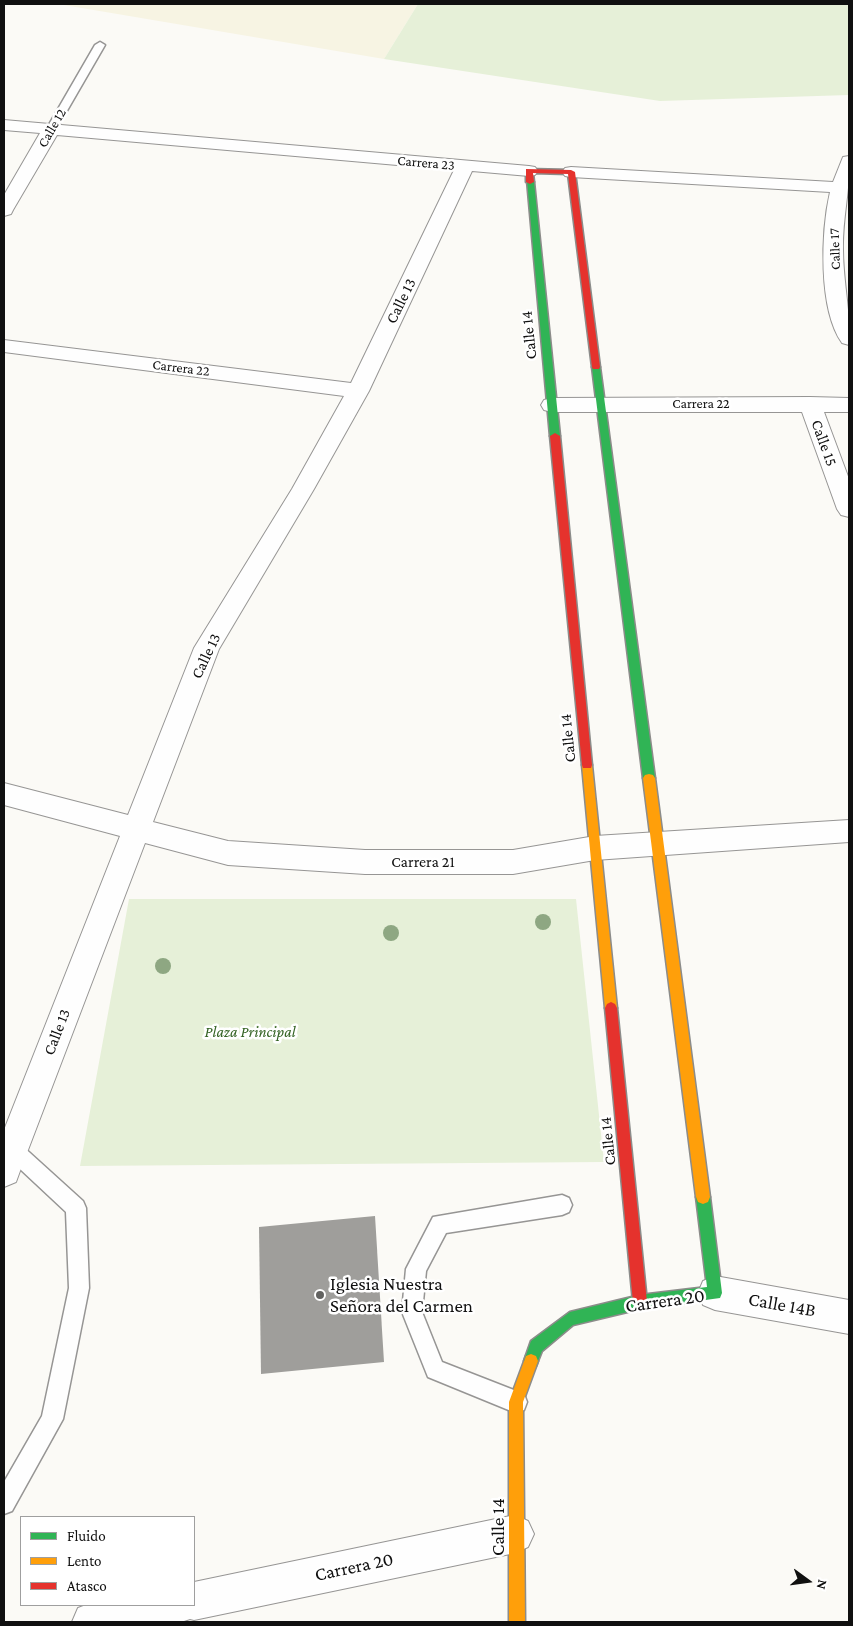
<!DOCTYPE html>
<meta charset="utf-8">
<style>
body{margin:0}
#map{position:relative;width:853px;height:1626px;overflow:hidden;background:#fbfaf6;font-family:"Crimson Pro",serif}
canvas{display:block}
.frame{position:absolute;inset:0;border:5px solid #101010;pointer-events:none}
.legend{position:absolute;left:20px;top:1516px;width:175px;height:90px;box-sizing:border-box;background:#fff;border:1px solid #9f9f9f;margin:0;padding:6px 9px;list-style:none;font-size:15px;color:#101010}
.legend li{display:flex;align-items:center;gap:10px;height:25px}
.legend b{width:25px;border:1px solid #9f9f9f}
.north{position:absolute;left:783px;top:1556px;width:50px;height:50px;-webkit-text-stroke:4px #fff;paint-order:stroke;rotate:104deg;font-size:14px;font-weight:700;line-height:20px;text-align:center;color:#101010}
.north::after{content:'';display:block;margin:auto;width:18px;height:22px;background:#101010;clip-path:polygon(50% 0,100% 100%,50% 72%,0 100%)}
</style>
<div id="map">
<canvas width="853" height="1626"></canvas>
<div class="frame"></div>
<ul class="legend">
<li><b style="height:6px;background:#30b455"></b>Fluido</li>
<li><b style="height:6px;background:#ff9f0a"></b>Lento</li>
<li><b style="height:6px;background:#e5322d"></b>Atasco</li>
</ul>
<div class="north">N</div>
</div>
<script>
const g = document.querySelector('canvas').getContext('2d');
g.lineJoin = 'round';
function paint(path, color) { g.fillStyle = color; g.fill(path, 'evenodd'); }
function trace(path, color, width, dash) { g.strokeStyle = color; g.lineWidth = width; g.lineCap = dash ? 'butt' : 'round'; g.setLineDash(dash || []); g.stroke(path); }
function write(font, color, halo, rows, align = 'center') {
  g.font = font + ' "Crimson Pro",serif'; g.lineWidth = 5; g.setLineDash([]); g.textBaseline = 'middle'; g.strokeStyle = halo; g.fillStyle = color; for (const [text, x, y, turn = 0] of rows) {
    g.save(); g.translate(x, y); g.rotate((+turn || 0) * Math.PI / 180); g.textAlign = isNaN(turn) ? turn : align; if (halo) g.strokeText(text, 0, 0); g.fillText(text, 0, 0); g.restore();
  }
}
paint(new Path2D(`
 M58,4H418L384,59Z`), '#f7f4e3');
paint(new Path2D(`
 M418,4H849V95L660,101L384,59Z
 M129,899H576L604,1162L80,1166Z`), '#e6f0d8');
paint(new Path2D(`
 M375,1216L384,1362L261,1374L259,1227Z`), '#9f9e9b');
const lane = new Path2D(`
 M100,42L105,45L57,128L56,130H48L47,128L95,45Z
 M12,1140L19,1143L83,1201L86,1208L89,1288L63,1419L12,1511L4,1514V1482L42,1416L69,1288L66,1212L5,1155V1143Z
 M562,1195L569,1198L572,1205L569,1212L562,1215L446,1233L426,1271L422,1312L442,1362L524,1394L527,1402L524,1410L516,1413L428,1377L402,1312L406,1269L433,1217Z`);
const street = new Path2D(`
 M4,120L529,166L535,167L538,171L535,175L529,176L472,171L369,391L314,489L219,649L153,822L228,841L365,850H513L595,836L849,820V842L595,860L513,874H365L228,865L145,843L20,1171L16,1182L4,1187V1130L120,836L4,805V783L128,815L194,648L292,489L344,396L4,352V340L351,383L454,170L57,135L13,210L11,214L4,216V195L40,133L4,130Z
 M849,156C851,188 842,218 843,250C843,282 851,313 849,345L842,343C818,309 821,231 830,192L571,177L565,176L562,172L565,168L571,167L833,182L843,157Z
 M810,397L849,398V412H824L849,479V517L841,515L837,509L802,412H552L544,410L541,405L544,400L552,398Z
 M715,1276L849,1300V1334L715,1310L703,1305L698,1293L703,1281Z
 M515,1515L528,1521L534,1534L528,1547L515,1553L194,1620L190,1619L181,1622H72L78,1608L86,1605H194V1582Z`);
const fast = new Path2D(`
 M527,180L534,182L560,436L555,439L550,436Z
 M596,364L600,367L655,778L653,781H645L643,778L592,367Z
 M703,1190L708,1192L710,1197L722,1293L720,1298L640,1309L573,1325L542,1351L536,1366L531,1368L526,1366L524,1361L531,1341L570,1312L640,1295L707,1287L696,1197L698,1192Z`);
const slow = new Path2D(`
 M587,761L591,762L592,765L617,1008L615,1012L611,1014L607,1012L605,1008L582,765L583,762Z
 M649,774L653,775L655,778L710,1197L708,1202L703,1204L698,1202L696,1197L643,778L645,775Z
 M531,1354L536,1356L538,1361L523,1402L525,1622H509V1402L526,1356Z`);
const jam = new Path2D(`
 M526,169L571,170L575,172L600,367L599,369H593L592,367L568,174L533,173L534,182L530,184L526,182Z
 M555,433L560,436L592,765L591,768H583L582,765L550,436Z
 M611,1002L615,1004L617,1008L647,1302L645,1307L640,1309L635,1307L633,1302L605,1008L607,1004Z`);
trace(lane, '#969594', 3);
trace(street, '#969594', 2);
trace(fast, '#8c8c8a', 3);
trace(slow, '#8c8c8a', 3);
trace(jam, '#8c8c8a', 3);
paint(lane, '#fefefe');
paint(street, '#fefefe');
paint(fast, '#30b455');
paint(slow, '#ff9f0a');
paint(jam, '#e5322d');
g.fillStyle = '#8ea782';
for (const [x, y] of [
 [543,922],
 [391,933],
 [163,966]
]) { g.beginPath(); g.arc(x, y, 8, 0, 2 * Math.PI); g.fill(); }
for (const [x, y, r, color] of [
 [320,1295,5,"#626260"]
]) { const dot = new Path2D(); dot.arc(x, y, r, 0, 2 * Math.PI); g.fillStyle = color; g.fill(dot); trace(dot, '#fff', 2); }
write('14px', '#101010', '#fff', [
 ["Calle 12",52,128,-60],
 ["Carrera 23",426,163,5],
 ["Calle 17",835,249,-92],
 ["Carrera 22",181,368,7],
 ["Carrera 22",701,404]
]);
write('16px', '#101010', '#fff', [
 ["Calle 13",401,301,-64],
 ["Calle 14",529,335,-96],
 ["Calle 15",824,443,70],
 ["Calle 13",206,656,-65],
 ["Calle 14",568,738,-96],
 ["Carrera 21",423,862],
 ["Calle 13",57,1032,-69],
 ["Calle 14",608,1141,-96]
]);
write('italic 16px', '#346324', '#fff', [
 ["Plaza Principal",250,1032]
]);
write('19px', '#101010', '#fff', [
 ["Iglesia Nuestra",330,1284],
 ["Señora del Carmen",330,1306]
], 'left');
write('19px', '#101010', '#fff', [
 ["Carrera 20",665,1301,-8],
 ["Calle 14B",782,1305,10],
 ["Calle 14",498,1527,-90],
 ["Carrera 20",354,1567,-12]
]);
</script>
